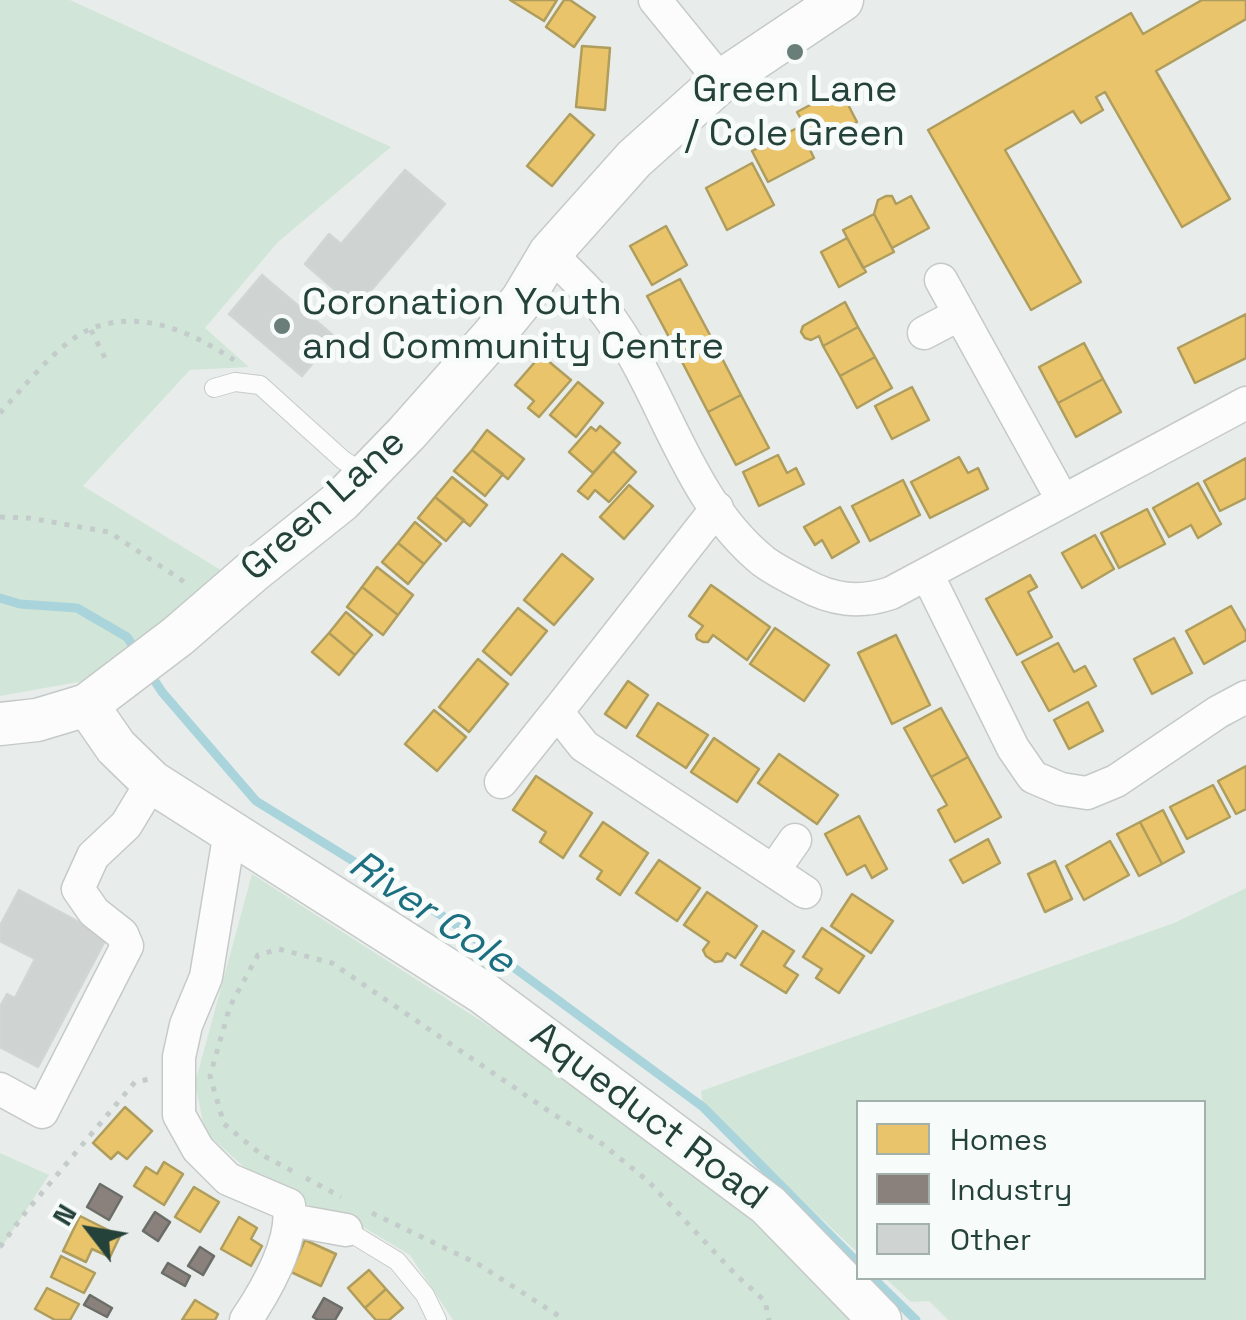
<!DOCTYPE html>
<style>
body{margin:0}
#map{position:relative;width:1246px;height:1320px;overflow:hidden;background:#e8edeb;font-family:"Space Grotesk",sans-serif}
canvas{display:block}
.legend{position:absolute;left:856px;top:1100px;width:350px;height:180px;box-sizing:border-box;background:#f7fbf9;border:2px solid #a3b1ad;margin:0;padding:12px 18px;list-style:none;font-size:30px;color:#24423a}
.legend li{display:flex;align-items:center;gap:20px;height:50px}
.legend b{width:50px;border:2px solid #a3b1ad}
.north{position:absolute;left:40px;top:1180px;width:100px;height:100px;-webkit-text-stroke:8px #f7fbf9;paint-order:stroke;rotate:301deg;font-size:28px;font-weight:700;line-height:40px;text-align:center;color:#24423a}
.north::after{content:'';display:block;margin:auto;width:35px;height:45px;background:#24423a;clip-path:polygon(50% 0,100% 100%,50% 72%,0 100%)}
</style>
<div id="map">
<canvas width="1246" height="1320"></canvas>
<ul class="legend">
<li><b style="height:28px;background:#e9c46a"></b>Homes</li>
<li><b style="height:28px;background:#8a817c"></b>Industry</li>
<li><b style="height:28px;background:#cfd4d2"></b>Other</li>
</ul>
<div class="north">N</div>
</div>
<script>
const g = document.querySelector('canvas').getContext('2d');
g.lineJoin = 'round';
function paint(path, color) { g.fillStyle = color; g.fill(path, 'evenodd'); }
function trace(path, color, width, dash) { g.strokeStyle = color; g.lineWidth = width; g.lineCap = dash ? 'butt' : 'round'; g.setLineDash(dash || []); g.stroke(path); }
function write(font, color, halo, rows, align = 'center') {
  g.font = font + ' "Space Grotesk",sans-serif'; g.lineWidth = 10; g.setLineDash([]); g.textBaseline = 'middle'; g.strokeStyle = halo; g.fillStyle = color; for (const [text, x, y, turn = 0] of rows) {
    g.save(); g.translate(x, y); g.rotate((+turn || 0) * Math.PI / 180); g.textAlign = isNaN(turn) ? turn : align; if (halo) g.strokeText(text, 0, 0); g.fillText(text, 0, 0); g.restore();
  }
}
paint(new Path2D(`
 M0,0H70L391,147L278,242L205,328L249,367L190,370L83,486L224,572L89,680L0,696Z
 M252,874L528,1051L712,1185L778,1242L852,1320H453L410,1255L353,1221L312,1207L243,1166L205,1132L195,1083Z
 M1246,888V1320H948L929,1301L911,1302L885,1278H1204V1102H858V1253L703,1107L701,1091L1174,923Z
 M0,1153L49,1175L0,1250Z`), '#d1e6d8');
const homes = new Path2D(`
 M510,0H557L544,21Z
 M564,0H570L595,17L574,47L546,27Z
 M1202,0H1246V19L1156,71L1230,199L1182,227L1105,92L1096,97L1103,110L1081,123L1073,111L1005,150L1081,282L1031,310L928,130L1131,13L1143,34Z
 M582,46L610,48L605,110L576,107Z
 M840,89L857,122L815,144L797,112Z
 M570,114L594,135L552,186L527,166Z
 M799,127L814,158L768,182L752,151Z
 M752,163L774,205L727,230L706,188Z
 M886,196H892L896,204L911,196L929,228L892,248L874,214L878,200Z
 M874,214L894,252L863,268L843,230Z
 M666,226L687,265L652,285L630,246Z
 M847,238L866,272L839,287L821,252Z
 M680,279L711,337L678,354L647,296Z
 M845,302L858,327L823,346L819,336L811,340L805,338L801,332L803,326Z
 M1246,314V358L1195,383L1178,348Z
 M858,327L875,357L840,376L823,346Z
 M711,337L741,395L708,412L678,354Z
 M1084,343L1103,379L1058,403L1039,367Z
 M541,355L571,380L539,417L528,408L534,401L515,385Z
 M875,357L892,388L857,408L840,376Z
 M1103,379L1121,412L1076,437L1058,403Z
 M578,382L603,403L576,437L550,415Z
 M912,387L929,420L892,439L875,406Z
 M741,395L769,448L736,465L708,412Z
 M600,426L620,443L593,473L569,452L591,427L596,431Z
 M487,430L524,459L508,479L472,450Z
 M472,450L503,474L485,496L454,471Z
 M613,451L636,472L609,502L595,490L588,499L578,491Z
 M778,455L787,473L796,468L804,484L759,506L743,472Z
 M959,457L968,473L978,468L988,489L930,518L911,482Z
 M1246,458V498L1220,511L1204,481Z
 M452,477L487,505L470,526L435,497Z
 M903,480L920,515L870,541L852,506Z
 M1198,483L1221,524L1198,538L1191,525L1169,537L1153,508Z
 M629,485L653,506L624,539L600,517Z
 M435,497L464,520L446,541L418,518Z
 M840,507L859,542L832,558L822,540L815,545L804,527Z
 M1147,509L1165,544L1119,568L1101,533Z
 M415,522L441,544L424,564L398,543Z
 M1095,535L1114,569L1082,588L1062,553Z
 M398,543L424,564L408,584L382,562Z
 M562,554L593,579L554,625L524,600Z
 M377,567L413,595L398,615L362,587Z
 M1030,575L1037,587L1028,592L1052,637L1017,655L986,599Z
 M711,585L770,627L747,660L713,635L708,642H703L697,639L696,635L703,626L689,616Z
 M362,587L398,615L383,635L347,607Z
 M1231,606L1246,632V640L1204,664L1186,631Z
 M518,608L547,631L511,675L483,651Z
 M346,612L372,635L355,655L329,633Z
 M775,628L829,665L804,701L750,664Z
 M329,633L355,655L339,675L312,652Z
 M896,635L930,705L892,724L858,653Z
 M1174,638L1192,673L1152,694L1134,659Z
 M1058,643L1074,672L1085,666L1096,686L1049,711L1022,662Z
 M478,659L508,684L469,732L439,707Z
 M628,681L648,695L626,728L605,714Z
 M1088,702L1103,731L1069,749L1054,720Z
 M658,703L708,735L686,768L637,736Z
 M941,708L968,757L931,777L904,728Z
 M434,710L466,737L437,771L405,744Z
 M714,738L759,769L737,802L691,772Z
 M779,754L838,795L817,824L758,783Z
 M968,757L1001,817L955,842L938,810L947,805L931,777Z
 M1246,766V809L1236,814L1218,781Z
 M536,776L592,813L563,858L540,842L546,832L513,810Z
 M1213,785L1230,817L1187,839L1170,807Z
 M1163,810L1184,852L1162,864L1140,822Z
 M859,816L887,869L872,878L865,865L847,875L825,834Z
 M603,822L648,853L620,895L597,879L602,871L580,856Z
 M1140,822L1162,864L1139,876L1117,834Z
 M988,839L1000,863L963,883L950,860Z
 M1110,841L1129,875L1084,900L1066,866Z
 M659,860L700,888L677,921L636,893Z
 M1055,861L1072,899L1045,912L1028,874Z
 M707,892L757,926L735,958L727,953L722,961L715,962L706,956L703,950L709,942L684,925Z
 M852,894L893,921L871,953L831,926Z
 M822,928L864,956L839,993L816,978L822,969L803,957Z
 M763,931L794,951L784,966L798,975L786,993L741,965Z
 M125,1107L152,1131L127,1159L118,1152L111,1159L93,1143Z
 M164,1162L183,1174L164,1205L134,1186L146,1167L157,1174Z
 M194,1187L219,1202L200,1232L175,1217Z
 M80,1216L120,1236L110,1257L92,1249L86,1262L63,1251Z
 M239,1217L257,1228L251,1239L262,1246L251,1266L221,1249Z
 M305,1240L336,1254L321,1286L291,1272Z
 M61,1256L95,1273L84,1293L51,1277Z
 M369,1270L386,1289L365,1308L348,1288Z
 M47,1288L79,1304L70,1320H55L35,1309Z
 M386,1289L403,1308L389,1320H376L365,1308Z
 M195,1300L218,1314L215,1320H182Z`);
paint(homes, '#e9c46a');
trace(homes, '#ae9d5c', 2.5);
const industry = new Path2D(`
 M100,1184L122,1197L109,1220L87,1207Z
 M155,1212L170,1222L158,1241L143,1231Z
 M200,1247L214,1256L203,1275L188,1266Z
 M168,1263L190,1276L185,1286L162,1273Z
 M90,1295L112,1308L107,1317L84,1305Z
 M324,1298L342,1308L335,1320H318L313,1317Z`);
paint(industry, '#8a817c');
trace(industry, '#6b6e68', 2.5);
trace(new Path2D(`
 M0,598L20,604L77,608L127,637L136,651
 M149,672L162,692L256,801L452,922L703,1107L858,1263
 M873,1278L916,1320`), '#a9d4db', 9);
const building = new Path2D(`
 M405,170L445,204L356,308L305,264L329,234L341,244Z
 M262,275L335,337L302,376L229,314Z
 M19,890L107,937L38,1067L0,1047V1007L7,994L15,998L35,959L0,941V926Z`);
paint(building, '#cfd4d2');
trace(building, '#d1d6d4', 2.5);
const service = new Path2D(`
 M214,388L235,382L260,385L343,460L367,475
 M346,1230L397,1261L425,1295L437,1320`);
const minor = new Path2D(`
 M655,0L721,81
 M550,253C571,275 595,296 612,321C666,398 688,500 763,561C775,570 789,577 803,584C832,600 859,604 891,593L1246,403
 M941,280L1063,501
 M924,333L960,314
 M717,508L557,712L584,746L805,892
 M927,574L1013,748L1033,777L1061,789L1087,793L1116,781L1218,712L1246,697
 M501,782L557,712
 M230,831L206,977L186,1025L179,1057V1115L198,1149L228,1179L289,1205C294,1242 266,1290 246,1320
 M774,870L795,840
 M0,1089L42,1112L127,946L122,934L94,912L78,889L93,856L126,825L152,782
 M291,1220L346,1230`);
const tertiary = new Path2D(`
 M87,705L116,747L152,782L482,992L768,1205L880,1320
 M0,724L37,720L87,705L178,636L252,572L341,501L406,434L492,337L522,300L550,253L634,159L721,81L842,0`);
trace(service, '#c5cac8', 20);
trace(minor, '#c5cac8', 35);
trace(tertiary, '#c5cac8', 45);
trace(new Path2D(`
 M91,330L105,358
 M0,413C22,389 57,345 86,331C137,307 190,331 234,360
 M0,517L29,518L109,532L186,583
 M292,1171L262,1155L224,1124L210,1076L230,1006L258,955L279,949L332,963L553,1114L601,1143L648,1181L736,1275L765,1301L769,1320
 M306,1178L341,1197
 M372,1213L478,1264L565,1320
 M0,1247L25,1213L135,1082L150,1079`), '#c3ccca', 5, [5, 8]);
trace(service, '#fcfcfc', 18);
trace(minor, '#fcfcfc', 32);
trace(tertiary, '#fcfcfc', 42);
for (const [x, y, r, color] of [
 [795,52,10,"#697e78"],
 [282,326,10,"#697e78"]
]) { const dot = new Path2D(); dot.arc(x, y, r, 0, 2 * Math.PI); g.fillStyle = color; g.fill(dot); trace(dot, '#f7fbf9', 4); }
write('38px', '#24423a', '#f7fbf9', [
 ["Green Lane",795,91],
 ["/ Cole Green",795,135],
 ["Coronation Youth",302,304,"left"],
 ["and Community Centre",302,348,"left"]
]);
write('38px', '#24423a', '#f7fbf9', [
 ["Green Lane",324,506,-42],
 ["Aqueduct Road",648,1117,37]
]);
write('italic 40px', '#1c6f80', '#f7fbf9', [
 ["River Cole",431,914,34]
]);
</script>
